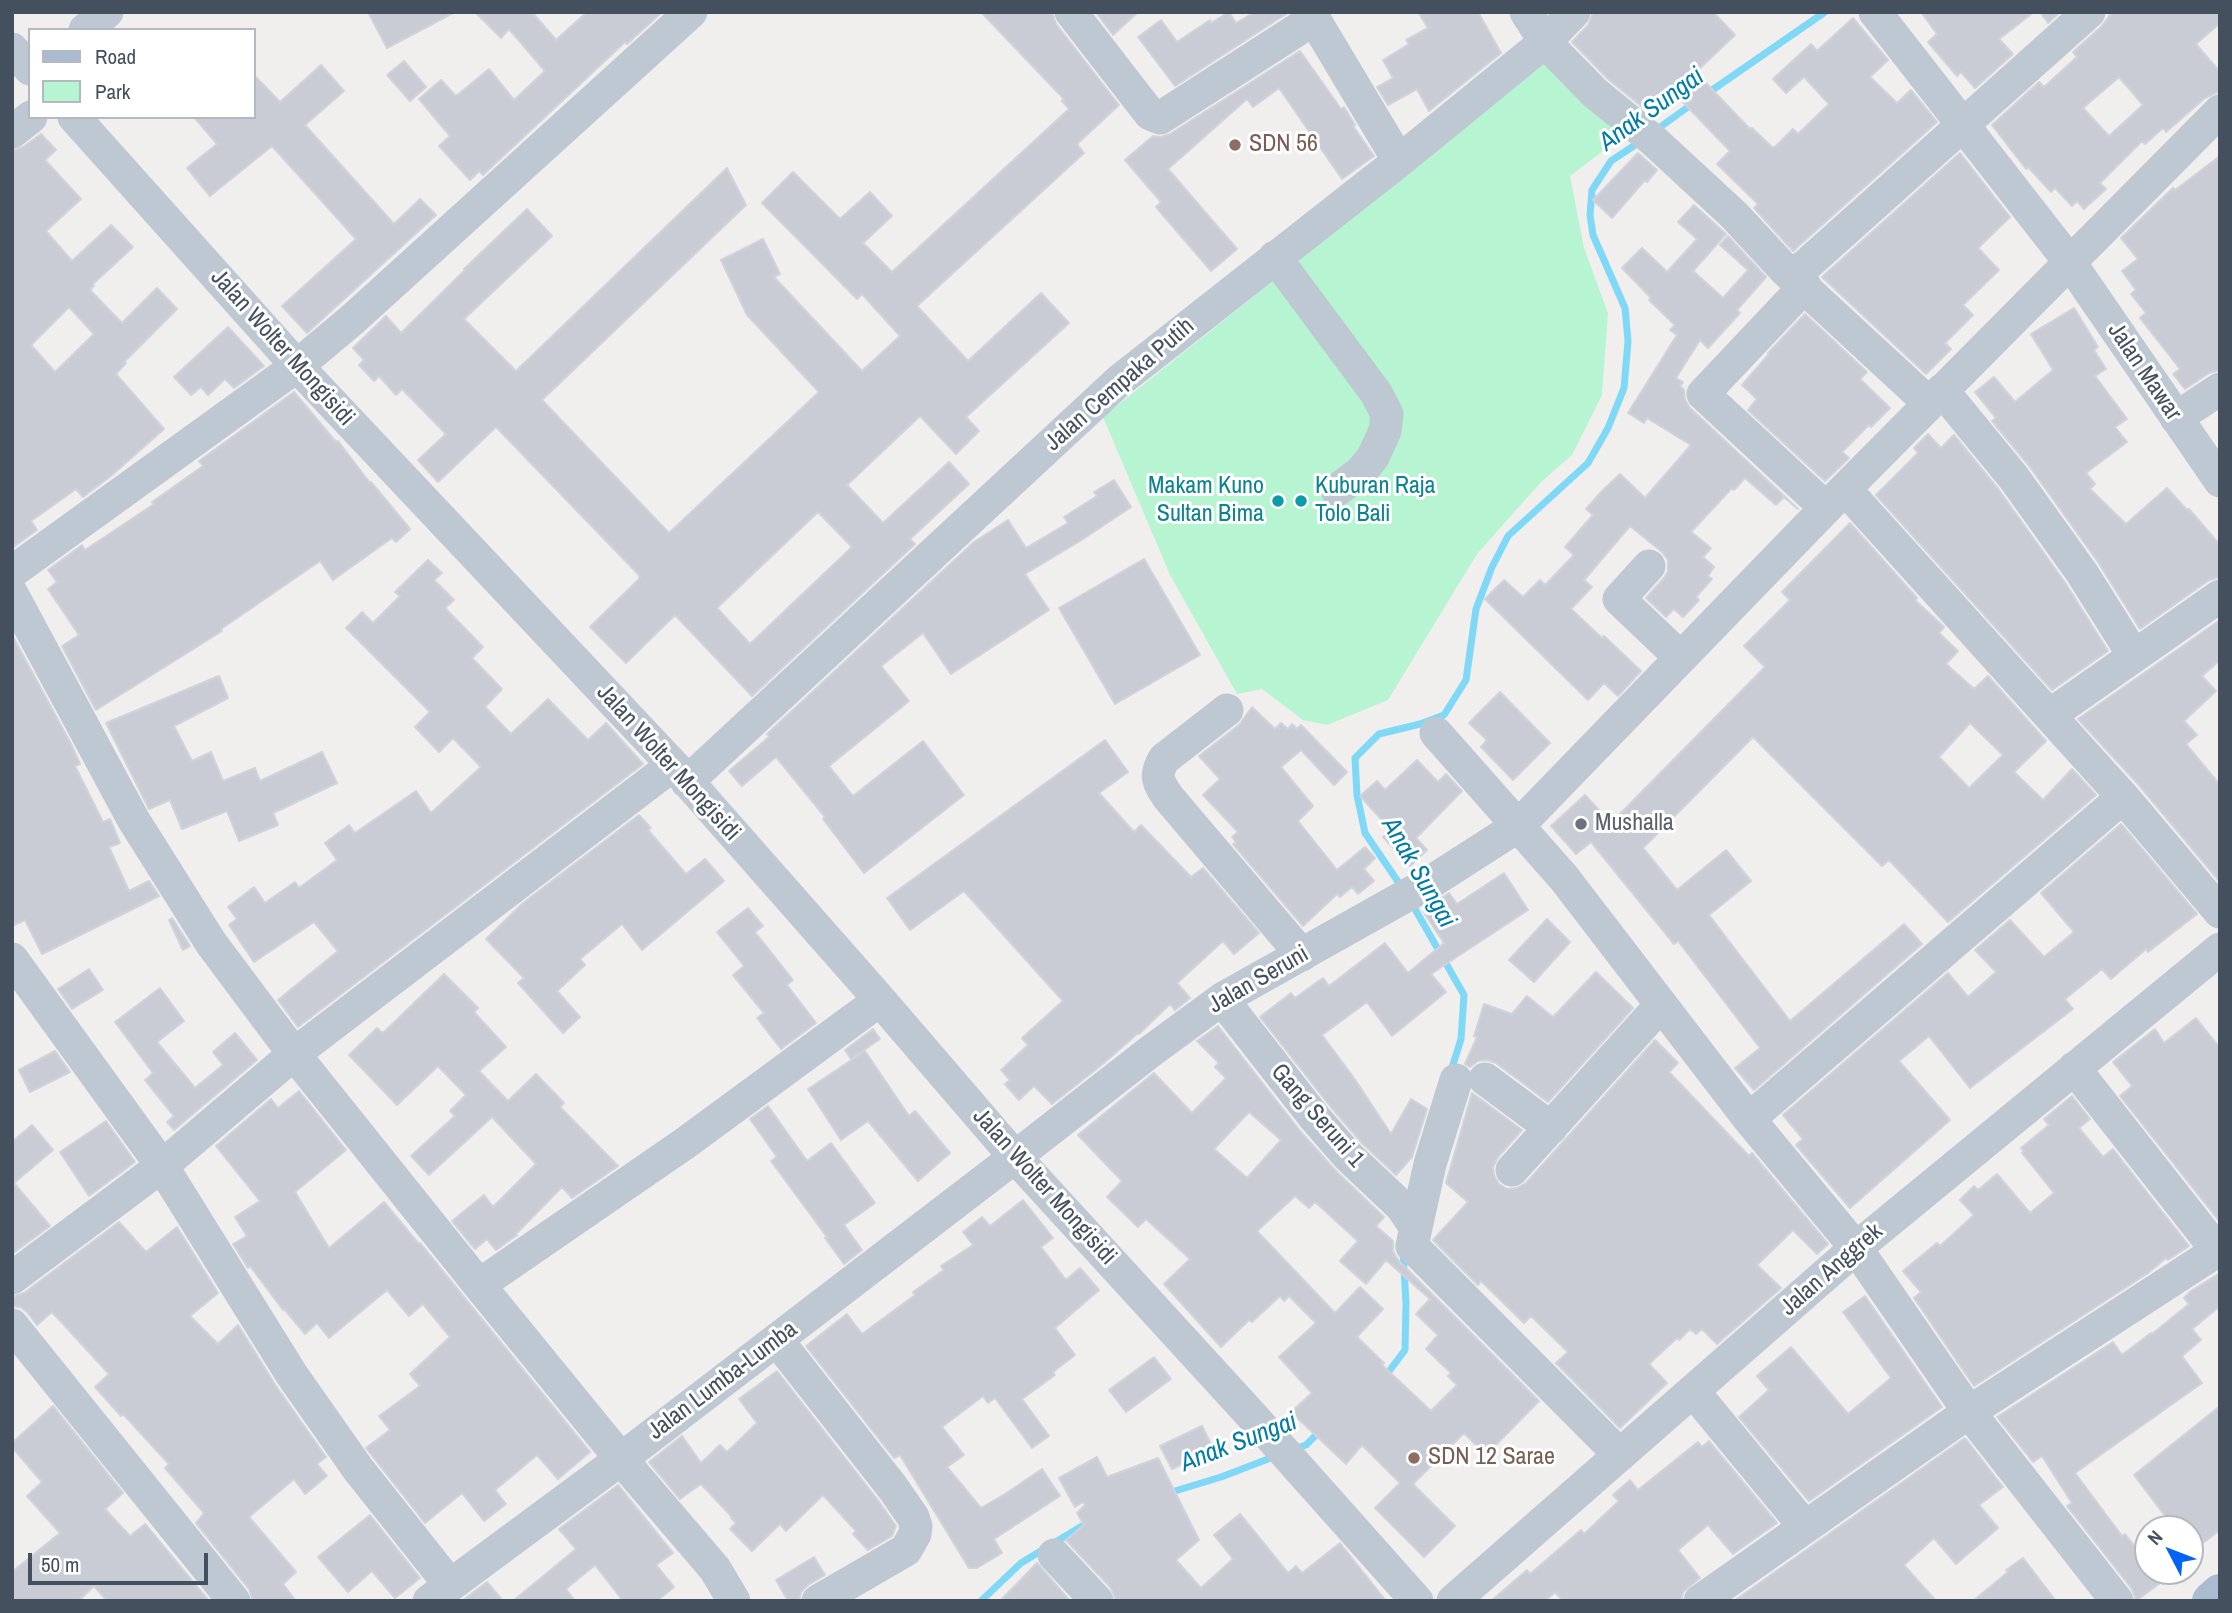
<!DOCTYPE html>
<style>
body{margin:0}
#map{position:relative;width:2232px;height:1613px;overflow:hidden;background:#f1eeee;font-family:"Archivo Narrow",sans-serif}
canvas{display:block}
.frame{position:absolute;inset:0;border:14px solid #44505e;pointer-events:none}
.legend{position:absolute;left:28px;top:28px;width:228px;height:91px;box-sizing:border-box;background:#fff;border:2px solid #b4b9bf;margin:0;padding:9px 12px;list-style:none;font-size:21px;color:#44505e}
.legend li{display:flex;align-items:center;gap:14px;height:35px}
.legend b{width:35px;border:2px solid #b4b9bf}
.north{position:absolute;left:2134px;top:1515px;width:70px;height:70px;box-sizing:border-box;background:#fff;border:2px solid #b4b9bf;border-radius:50%;rotate:312deg;font-size:19px;font-weight:700;line-height:28px;text-align:center;color:#44505e}
.north::after{content:'';display:block;margin:auto;width:24px;height:32px;background:#0462f5;clip-path:polygon(50% 0,100% 100%,50% 72%,0 100%)}
.scale{position:absolute;left:28px;top:1553px;width:180px;height:32px;box-sizing:border-box;border:4px solid #44505e;border-top:0;padding-left:9px;font-size:21px;line-height:24px;white-space:nowrap;color:#44505e;-webkit-text-stroke:5px #fff;paint-order:stroke}
</style>
<div id="map">
<canvas width="2232" height="1613"></canvas>
<div class="frame"></div>
<ul class="legend">
<li><b style="height:9px;background:#aabcd1"></b>Road</li>
<li><b style="height:19px;background:#b7f4d1"></b>Park</li>
</ul>
<div class="north">N</div>
<div class="scale">50 m</div>
</div>
<script>
const g = document.querySelector('canvas').getContext('2d');
g.lineJoin = 'round';
function paint(path, color) { g.fillStyle = color; g.fill(path, 'evenodd'); }
function trace(path, color, width, dash) { g.strokeStyle = color; g.lineWidth = width; g.lineCap = dash ? 'butt' : 'round'; g.setLineDash(dash || []); g.stroke(path); }
function write(font, color, halo, rows, align = 'center') {
  g.font = font + ' "Archivo Narrow",sans-serif'; g.lineWidth = 6; g.setLineDash([]); g.textBaseline = 'middle'; g.strokeStyle = halo; g.fillStyle = color; for (const [text, x, y, turn = 0] of rows) {
    g.save(); g.translate(x, y); g.rotate((+turn || 0) * Math.PI / 180); g.textAlign = isNaN(turn) ? turn : align; if (halo) g.strokeText(text, 0, 0); g.fillText(text, 0, 0); g.restore();
  }
}
paint(new Path2D(`
 M1547,62L1624,135L1570,176L1584,248L1608,313L1602,395L1572,455L1541,482L1477,554L1388,700L1327,725L1303,720L1262,689L1237,694L1170,575L1103,417Z`), '#b7f4d1');
trace(new Path2D(`
 M1705,95L1825,12
 M1656,130L1695,102
 M1403,889L1365,833L1357,795L1355,758L1379,734L1420,724L1444,715L1466,680L1476,609L1492,567L1508,536L1588,463L1608,428L1624,388L1628,341L1625,308L1593,235L1590,215L1592,190L1611,161L1641,141
 M1411,902L1464,995L1461,1039L1451,1071
 M1384,1378L1405,1350L1406,1303L1403,1253
 M1294,1449L1306,1445L1321,1430
 M1165,1494L1221,1477L1276,1456
 M1054,1543L1092,1520
 M981,1601L1021,1563L1044,1549`), '#7fd8f6', 7);
const building = new Path2D(`
 M368,12H455L387,48Z
 M475,12H532L556,40L587,12H662L627,44L625,42L483,175L479,171L470,180L439,146L450,136L419,99L441,80L456,96L489,69L514,100L545,71L509,29L501,38Z
 M981,12H1052L1056,24L1119,105L1077,144L1084,153L917,306L968,361L1041,293L1069,323L966,417L979,431L956,454L920,416L847,485L883,523L949,462L969,484L910,539L915,544L752,696L675,615L626,663L590,627L640,578L638,574L496,427L438,482L418,460L446,434L402,389L396,395L379,376L374,381L359,365L364,360L353,348L386,316L401,333L465,270L464,269L527,209L552,236L464,319L516,371L727,168L746,205L542,400L669,533L819,392L747,315L721,260L763,239L780,274L774,277L862,371L900,336L862,294L857,299L762,203L793,172L840,219L870,192L892,216L863,243L892,272L1069,109L1062,101L1064,99ZM818,512L852,547L750,644L717,608Z
 M1096,12H1138L1113,35Z
 M1229,12L1236,23L1255,12H1289L1175,86L1138,37L1161,20L1177,42L1210,20L1211,23Z
 M1418,12H1478L1501,53L1429,111L1417,89L1388,105L1377,87L1393,78L1383,60L1409,44L1406,40L1428,28Z
 M1593,12H1713L1735,35L1697,71L1705,79L1704,81L1750,129L1752,128L1772,147H1775L1793,129L1798,134L1829,104L1804,77L1786,93L1773,79L1811,44L1817,51L1853,18L1888,60L1870,77L1897,103L1911,90L1937,122L1793,251L1754,208L1758,204L1717,164L1730,151L1677,96L1656,118L1608,79L1572,42L1588,25Z
 M1921,12H2034L1999,39L2013,54L1975,88L1961,72L1957,76L1928,42L1937,34Z
 M2040,12H2060L2048,23Z
 M2112,12H2220V23L2196,44L2220,72V91L2205,98L2166,132L2163,128L2145,144L2142,141L2100,183L2106,189L2084,209L2077,201L2072,206L2055,188L2051,192L2028,167L2026,169L1992,125L2039,82L2044,87L2077,57L2073,52L2102,26ZM2119,77L2143,105L2109,136L2083,108Z
 M1300,51L1341,109L1344,107L1355,125L1353,126L1374,156L1342,179L1279,88L1253,107L1247,99L1168,169L1237,249L1211,271L1156,207L1161,202L1125,160L1153,136L1161,137L1170,134Z
 M404,61L426,87L410,101L387,75Z
 M321,65L344,91L305,125L394,224L420,199L436,215L307,333L282,306L356,239L272,146L210,196L187,168L217,144L194,117H254V75L280,102Z
 M41,134L56,150L45,160L81,199L46,231L72,261L111,225L133,247L93,284L94,286L90,290L122,323L157,288L177,309L124,362L126,363L116,374L164,429L111,476L83,497L76,489L31,521L37,530L12,548V151L23,147ZM69,307L94,334L55,372L31,345Z
 M1638,153L1657,170L1647,182L1645,180L1612,218L1593,200Z
 M1960,153L2010,217L1978,248L1999,270L1963,305L1973,315L1945,343L1951,349L1926,374L1822,277Z
 M2220,156V370L2209,373L2185,389L2173,374L2180,369L2140,318L2146,313L2131,294L2136,290L2122,271L2138,259L2121,238L2173,188L2175,190Z
 M1694,205L1726,234L1693,271L1723,298L1748,270L1720,245L1728,236L1766,277L1737,310L1740,313L1708,348L1700,340L1676,378L1683,382L1680,386L1684,390L1685,400L1690,408L1798,509L1784,497L1776,505L1745,478L1734,490L1732,488L1691,532L1711,548L1703,557L1714,567L1708,576L1712,579L1696,597L1699,600L1683,617L1674,609L1666,617L1646,598L1664,578L1668,571V560L1662,552L1630,526L1584,580L1592,587L1571,609L1602,638L1604,636L1641,671L1618,696L1604,683L1588,700L1485,599L1504,580L1523,597L1540,580L1545,585L1574,555L1565,547L1593,515L1586,509L1603,490L1620,474L1645,498L1691,445L1647,418L1644,423L1628,413L1677,335L1670,330L1675,325L1649,300L1651,298L1622,268L1642,248L1667,272L1697,239L1678,222Z
 M2074,308L2098,347L2094,350L2106,369L2095,376L2127,419L2115,427L2127,442L2086,473L2095,484L2090,489L2126,524L2167,488L2187,510L2189,509L2220,545V577L2209,580L2140,629L2098,562L2030,467L1992,421L1996,418L1975,392L1994,377L2015,402L2053,370L2031,334Z
 M1805,314L1867,372L1860,379L1890,408L1871,427L1869,425L1842,452L1849,458L1825,481L1748,410L1757,399L1742,385L1769,354L1768,353Z
 M228,327L264,366L234,388L225,379L208,395L201,387L191,395L174,377Z
 M294,392L336,442L338,441L370,483L371,482L410,529L396,542L392,538L333,580L320,561L221,629L222,631L96,710L62,646L79,635L48,589L57,582L48,570L82,545L85,550L154,504L152,502L203,466L199,461Z
 M1928,434L1941,448L1954,435L1999,490L2066,584L2108,651L2052,690L1876,495L1918,453L1914,448Z
 M1114,480L1131,507L1080,541L1025,574L1049,610L951,674L923,633L881,666L909,701L829,766L853,796L923,741L964,795L864,873L823,819L825,817L776,757L742,786L729,771L769,737L767,734L974,542L1008,520L1026,548L1068,523L1064,517L1097,496L1094,492Z
 M1850,523L1917,598L1915,600L1944,627L1939,633L1958,651L1946,664L1974,689L1988,676L2046,741L2014,772L2043,800L2072,769L2096,795L1948,922L1889,860L1882,866L1753,737L1643,848L1677,890L1726,850L1751,881L1709,915L1790,1021L1904,924L1922,944L1754,1090L1735,1068L1760,1048L1678,941L1674,944L1591,842L1576,854L1551,826L1585,795L1611,823L1765,667L1744,646L1790,600L1782,592ZM1970,723L2003,755L1969,788L1939,757Z
 M1144,559L1200,655L1115,704L1059,608Z
 M428,560L442,573L434,580L454,600L445,608L483,647L472,658L502,689L485,707L511,734L548,699L588,740L606,723L643,764L298,1027L278,1000L338,951L314,922L254,962L229,925L237,919L228,907L254,887L265,903L295,882L299,888L337,860L325,843L349,825L355,833L416,791L431,813L481,767L453,738L439,752L415,727L430,712L346,628L362,612L373,623L400,596L395,592Z
 M2220,620V660L2202,676L2216,691L2184,721L2197,735L2186,744L2220,785V882L2138,784L2078,719Z
 M12,635L71,744L80,764L75,766L103,822L110,819L120,843L109,847L129,891L149,881L159,896L42,954L25,920L12,926Z
 M219,676L228,698L174,726L192,761L211,752L223,781L255,768L260,781L322,752L337,783L273,813L278,825L239,841L227,811L182,829L170,800L149,809L106,723Z
 M1500,692L1550,743L1513,780L1481,747L1487,740L1469,723Z
 M1252,707L1275,729L1281,723L1288,729L1292,724L1297,729L1301,725L1347,772L1334,785L1301,750L1281,767L1313,806L1298,821L1337,870L1365,847L1375,858L1364,869L1374,881L1358,894L1352,887L1340,897L1337,894L1303,926L1233,844L1236,842L1232,837L1238,832L1203,795L1220,779L1199,756L1239,725Z
 M1105,740L1128,772L1099,793L1134,832L1141,825L1191,877L1203,868L1259,933L1234,954L1223,941L1177,983L1190,998L1175,1010L1170,1004L1139,1034L1138,1033L1104,1063L1052,1104L1034,1086L1019,1100L1005,1084L1010,1080L1001,1070L1028,1045L1022,1038L1063,1001L964,891L910,930L887,898Z
 M1417,760L1438,782L1446,774L1462,791L1416,838L1427,850L1410,866L1383,837L1391,830L1360,796L1377,781L1385,790Z
 M639,815L651,828L648,830L686,874L705,859L724,881L642,950L622,924L580,959L585,965L557,991L580,1017L563,1033L518,983L524,978L486,939L523,903Z
 M2121,824L2197,914L2148,952L2146,949L2111,979L2102,969L2065,999L2073,1009L1970,1088L1929,1036L1899,1061L1950,1120L1850,1208L1796,1145L1803,1139L1783,1115L1948,973L1968,997L1996,972L1975,950L2010,920L2044,957L2074,932L2041,893Z
 M1504,873L1528,910L1431,974L1446,992L1392,1036L1367,1002L1322,1035L1354,1078L1391,1134L1411,1099L1427,1109L1412,1157L1396,1175L1362,1143L1330,1106L1260,1017L1291,993L1295,998L1323,978L1329,986L1385,943L1408,973L1444,943L1423,911L1449,893L1457,904Z
 M748,908L763,926L755,932L793,980L787,985L816,1023L781,1049L757,1018L764,1013L733,975L744,966L717,932Z
 M172,918L190,946L183,950L169,920Z
 M1547,919L1570,942L1534,982L1509,960Z
 M89,969L103,990L72,1009L58,989Z
 M1596,972L1633,1008L1548,1102L1496,1063L1487,1060L1478,1061L1470,1067L1465,1064L1477,1037L1474,1036L1484,1004L1512,1014L1527,996L1553,1017Z
 M444,974L478,1008L474,1012L506,1047L479,1071L508,1101L536,1074L564,1103L560,1107L618,1166L572,1198L562,1187L516,1234L517,1235L496,1250L487,1239L475,1249L452,1221L484,1195L493,1207L536,1164L492,1117L429,1175L411,1156L455,1116L450,1111L466,1095L438,1066L397,1105L349,1055L377,1028L383,1033Z
 M160,988L184,1021L157,1042L195,1088L223,1065L213,1052L235,1033L257,1060L174,1130L167,1122L174,1116L145,1080L153,1073L115,1022Z
 M2196,1018L2220,1048V1222L2120,1096L2132,1086L2113,1062L2155,1029L2164,1043Z
 M1218,1026L1300,1131L1335,1170L1384,1217L1376,1226L1393,1241V1251L1398,1260L1539,1401L1486,1455L1464,1433L1413,1484L1455,1526L1424,1557L1375,1508L1400,1483L1362,1445L1346,1464L1291,1412L1312,1393L1279,1357L1316,1323L1289,1296L1284,1301L1280,1296L1252,1322L1249,1320L1221,1347L1164,1284L1190,1259L1146,1219L1138,1227L1107,1197L1122,1181L1078,1135L1154,1073L1192,1113L1226,1078L1215,1067L1219,1063L1197,1041ZM1249,1112L1281,1140L1247,1178L1214,1149ZM1295,1196L1309,1208L1315,1202L1358,1241L1340,1261L1366,1284L1386,1260L1430,1299L1416,1314L1438,1335L1426,1349L1451,1373L1448,1376L1457,1385L1431,1411L1382,1365L1384,1363L1357,1337L1383,1309L1360,1287L1335,1313L1257,1231Z
 M873,1029L880,1039L851,1059L845,1050Z
 M1655,1040L1678,1063L1669,1072L1749,1156L1752,1153L1828,1244L1817,1254L1793,1230L1757,1265L1781,1288L1717,1344L1702,1329L1696,1334L1690,1329L1679,1340L1677,1338L1649,1364L1667,1383L1620,1428L1556,1363L1568,1352L1531,1316L1524,1323L1481,1281L1478,1285L1433,1240L1468,1202L1446,1183L1472,1093L1522,1130L1498,1157L1493,1167L1494,1175L1499,1184L1507,1189L1517,1188L1526,1183Z
 M55,1051L70,1072L30,1092L19,1070Z
 M865,1051L909,1116L915,1111L950,1153L918,1181L868,1121L841,1140L808,1089Z
 M299,1091L346,1150L295,1192L329,1248L384,1202L419,1244L420,1243L590,1452L558,1479L537,1455L495,1490L506,1504L484,1521L462,1493L425,1523L366,1448L390,1430L379,1416L420,1386L410,1374L450,1337L423,1304L409,1316L387,1290L329,1338L317,1323L305,1334L284,1309L283,1310L250,1266L248,1268L233,1244L247,1236L235,1217L260,1201L216,1146L271,1099L278,1108Z
 M2072,1096L2090,1119L2079,1128L2103,1157L2113,1149L2189,1246L2168,1260L2166,1258L2148,1273L1974,1386L1914,1298L1921,1292L1903,1271L1937,1243L1940,1246L1974,1215L1960,1200L1974,1186L1978,1190L1997,1174L2030,1213L2054,1193L2022,1153L2024,1151L2021,1148L2049,1125L2044,1119Z
 M768,1106L807,1161L831,1143L875,1203L844,1225L862,1250L844,1264L825,1238L827,1237L771,1161L777,1157L750,1119Z
 M106,1121L135,1162L89,1196L60,1152Z
 M32,1125L53,1150L14,1183L50,1226L12,1254V1142Z
 M1023,1200L1053,1238L1041,1247L1066,1280L1080,1268L1099,1290L1055,1328L1075,1355L1053,1372L1055,1375L1022,1399L1049,1436L1032,1448L995,1398L988,1403L983,1396L942,1427L964,1455L947,1467L981,1508L1005,1494L1042,1469L1060,1496L994,1539L1002,1553L977,1568H969L900,1455L894,1458L806,1346L847,1314L862,1334L915,1295L913,1292L944,1270L941,1266L973,1245L963,1232L982,1217L990,1226Z
 M119,1222L146,1252L177,1227L218,1293L190,1316L218,1344L238,1325L276,1386L326,1457L317,1464L327,1476L305,1494L294,1479L249,1517L296,1572L283,1584L296,1601H253L249,1589L196,1523L204,1513L165,1468L169,1464L123,1414L121,1416L95,1387L109,1374L52,1312L37,1325L27,1312L20,1307L12,1306V1297L24,1293Z
 M2220,1273V1306L2192,1329L2201,1340L2182,1356L2202,1383L2075,1473L2122,1536L2125,1534L2148,1563V1571H2176L2136,1601L2132,1589L2067,1506L2072,1503L2042,1456L2033,1462L1997,1417L2113,1342L2122,1355L2151,1333L2152,1334L2189,1304L2184,1298L2191,1291Z
 M1865,1296L1942,1407L1809,1501L1739,1417L1769,1390L1757,1376L1791,1347L1848,1414L1891,1378L1843,1312Z
 M1154,1357L1171,1379L1126,1412L1109,1390Z
 M777,1371L877,1499L896,1526L892,1536L868,1550L853,1534L856,1531L823,1495L786,1531L780,1524L752,1551L730,1529L736,1523L731,1518L732,1517L701,1484L680,1499L649,1462L682,1436L701,1463L720,1445L727,1452L757,1423L739,1399Z
 M53,1406L123,1493L105,1509L130,1536L145,1524L209,1601H107L94,1586L78,1601H12V1572L60,1533L27,1496L42,1482L12,1447V1443Z
 M2220,1406V1530L2190,1553V1529H2175L2134,1475Z
 M1202,1426L1213,1448L1172,1469L1160,1446Z
 M1965,1438L2003,1487L1979,1505L1998,1528L1956,1564L1934,1538L1904,1565L1936,1601H1734Z
 M1709,1441L1777,1523L1733,1554L1708,1525L1678,1550L1700,1578L1683,1592L1681,1601H1563L1555,1592L1545,1601H1491L1527,1570L1530,1574L1581,1530L1584,1534L1619,1501L1613,1495L1630,1480L1638,1490L1698,1442L1702,1447Z
 M1097,1457L1107,1477L1158,1458L1199,1540L1176,1560L1201,1588L1233,1559L1214,1535L1240,1514L1288,1573L1296,1566L1302,1573L1340,1543L1386,1601H1116L1111,1588L1066,1540L1084,1525L1077,1513L1085,1505L1083,1502L1075,1507L1059,1478Z
 M618,1485L673,1553L656,1565L674,1587L657,1601H623L595,1565L566,1589L575,1601H513L576,1549L559,1529Z
 M370,1515L420,1578L395,1598L372,1571L348,1592L318,1557Z
 M814,1557L825,1575L808,1585L801,1592L799,1601H788L776,1580Z
 M2023,1558L2056,1601H1973L2008,1572L2006,1570Z
 M1037,1563L1070,1601H1000Z
 M487,1582L503,1601H462Z`);
paint(building, '#c9ccd4');
trace(building, '#d1d3db', 2);
trace(new Path2D(`
 M1071,12L1150,114L1160,118L1314,19
 M1310,12L1399,161
 M1526,12L1545,42L1595,93L1654,141L1734,215L1786,271L1929,403
 M1875,12L2069,261L2220,481
 M85,30L107,12
 M12,49L30,69
 M74,117L297,366L673,765L880,1000L1015,1157L1253,1417L1417,1601
 M12,132L31,117
 M1275,257L1376,393L1387,414L1385,431L1373,457L1361,472L1337,490
 M1791,273L1804,267L2089,12
 M1805,286L1703,394L1826,508
 M1942,390L2014,478L2082,573L2134,656
 M2176,418L2220,389
 M1845,489L2123,797L2220,912
 M1649,566L1619,599L1681,658
 M12,572L297,366L353,319L691,12
 M12,594L133,819L211,943L294,1054L479,1285L621,1459L715,1569L734,1601
 M1227,710L1164,759C1154,776 1158,782 1168,797L1302,955
 M2050,715L2220,596
 M1436,733L1564,878L1749,1119L1856,1248L1969,1412L2117,1601
 M687,782L1119,381L1399,161L1545,42L1574,12
 M12,959L162,1166L292,1375L358,1469L450,1585
 M1222,999L1315,1118L1348,1156L1402,1207L1416,1228
 M2074,1068L2220,1254
 M1485,1079L1551,1128
 M1456,1080L1430,1164L1412,1246L1620,1455
 M1749,1119L2123,797
 M1512,1170L1661,1005
 M12,1278L162,1166L294,1054L673,765
 M479,1285L684,1144L880,1000
 M12,1325L234,1601
 M777,1340L893,1488L913,1517L916,1526L915,1534L906,1550L818,1601
 M1693,1391L1805,1527
 M1054,1555L1097,1601
 M429,1601L621,1459L1015,1157L1151,1051L1222,999L1434,880L1518,826L1826,508L2220,111
 M1453,1601L1856,1248L2220,949
 M1700,1601L1969,1412L2220,1249`), '#bdc8d2', 33);
trace(new Path2D(`
 M2211,1601L2220,1593`), '#aabcd1', 38);
for (const [x, y, r, color] of [
 [1235,145,7,"#8d6e63"],
 [1278,501,7,"#0f9aa8"],
 [1301,501,7,"#0f9aa8"],
 [1581,824,7,"#6b7280"],
 [1414,1458,7,"#8d6e63"]
]) { const dot = new Path2D(); dot.arc(x, y, r, 0, 2 * Math.PI); g.fillStyle = color; g.fill(dot); trace(dot, '#fff', 2.5); }
write('24px', '#785e54', '#fff', [
 ["SDN 56",1249,145],
 ["SDN 12 Sarae",1428,1458]
], 'left');
write('24px', '#44505e', '#fff', [
 ["Jalan Wolter Mongisidi",282,348,48],
 ["Jalan Mawar",2144,372,56],
 ["Jalan Cempaka Putih",1120,385,-41],
 ["Jalan Wolter Mongisidi",668,763,48],
 ["Jalan Seruni",1259,980,-30],
 ["Gang Seruni 1",1317,1116,49],
 ["Jalan Wolter Mongisidi",1044,1187,48],
 ["Jalan Anggrek",1832,1270,-41],
 ["Jalan Lumba-Lumba",723,1381,-37]
]);
write('24px', '#0d838f', '#fff', [
 ["Makam Kuno",1264,487],
 ["Sultan Bima",1264,515],
 ["Kuburan Raja",1315,487,"left"],
 ["Tolo Bali",1315,515,"left"]
], 'right');
write('24px', '#5b616d', '#fff', [
 ["Mushalla",1595,824]
], 'left');
write('italic 26px', '#027ba5', '#fff', [
 ["Anak Sungai",1652,110,-36],
 ["Anak Sungai",1418,873,60],
 ["Anak Sungai",1239,1443,-21]
]);
</script>
